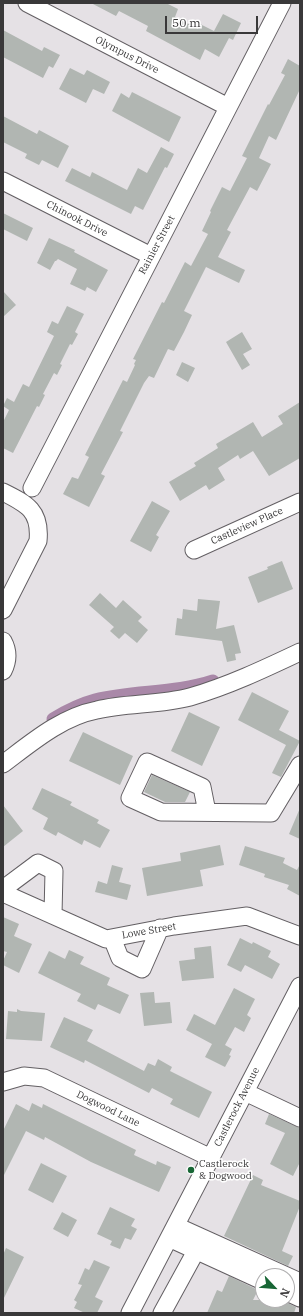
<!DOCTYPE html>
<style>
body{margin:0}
#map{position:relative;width:303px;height:1316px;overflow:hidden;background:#e5e1e5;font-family:"IBM Plex Serif",serif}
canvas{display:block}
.frame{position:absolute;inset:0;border:4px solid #393839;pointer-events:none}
.north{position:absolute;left:255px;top:1268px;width:40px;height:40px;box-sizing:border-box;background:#fff;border:1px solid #b0afb0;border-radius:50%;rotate:116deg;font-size:11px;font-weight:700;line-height:16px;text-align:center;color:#393839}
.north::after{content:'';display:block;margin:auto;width:14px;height:18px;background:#186635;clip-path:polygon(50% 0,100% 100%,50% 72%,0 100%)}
.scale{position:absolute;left:165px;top:16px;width:93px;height:18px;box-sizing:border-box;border:2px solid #393839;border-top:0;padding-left:5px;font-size:12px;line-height:14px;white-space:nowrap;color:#393839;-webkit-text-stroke:3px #fff;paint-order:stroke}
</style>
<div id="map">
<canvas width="303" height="1316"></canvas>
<div class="frame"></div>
<div class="north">N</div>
<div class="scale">50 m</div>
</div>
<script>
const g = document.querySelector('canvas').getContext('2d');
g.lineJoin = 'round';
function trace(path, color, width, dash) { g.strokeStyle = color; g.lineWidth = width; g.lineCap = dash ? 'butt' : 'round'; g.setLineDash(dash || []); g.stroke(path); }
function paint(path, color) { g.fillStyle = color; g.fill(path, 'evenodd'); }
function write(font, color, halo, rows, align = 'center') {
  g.font = font + ' "IBM Plex Serif",serif'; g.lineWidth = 3; g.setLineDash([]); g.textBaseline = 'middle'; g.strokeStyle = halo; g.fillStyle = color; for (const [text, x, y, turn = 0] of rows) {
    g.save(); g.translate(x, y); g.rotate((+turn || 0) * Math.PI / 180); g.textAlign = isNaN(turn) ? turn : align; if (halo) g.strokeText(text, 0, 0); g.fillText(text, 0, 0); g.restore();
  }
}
trace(new Path2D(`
 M53,719C66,711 80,704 95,700C135,690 174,694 213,681`), '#a988a8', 13);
paint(new Path2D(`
 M91,3H166L178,9L175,17L198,29L200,24L214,31L223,14L241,23L233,40L229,38L219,57L205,49L200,60L146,31L148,26L119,11L116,16Z
 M3,30L42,51L44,47L60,55L53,68L49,66L43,78L3,57Z
 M288,59L300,66V89L276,140L269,136L259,158L271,164L257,191L250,187L227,230L231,232L218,257L245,270L239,283L206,267L184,311L192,315L184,332L174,351L168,349L154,378L149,376L144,383L120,431L123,432L101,474L105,476L89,507L63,494L72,477L78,479L89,457L85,455L123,380L127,382L135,365L134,364L136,360L133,359L162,302L164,303L185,262L191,266L208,234L202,231L211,212L210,211L222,187L230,191L247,158L242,156L268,104L269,105L285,75L281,73Z
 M70,68L84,75L87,70L110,82L104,94L93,89L86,103L59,89Z
 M132,92L181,117L169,142L112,111L121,93L129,98Z
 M3,116L37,134L39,130L69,146L58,168L42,160L39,165L25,158L27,154L3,142Z
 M161,147L174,154L167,168L165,167L143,210L135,206L131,214L65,181L72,168L90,177L92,172L127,190L138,168L147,173Z
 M3,213L33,228L27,241L3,229Z
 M49,238L75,250L74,252L108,270L96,292L87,287L85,291L70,284L77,269L58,259L56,261H55L50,270L37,263Z
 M3,291L16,305L3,317Z
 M67,306L84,314L75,332L78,334L72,345L70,344L60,364L62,365L57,375L54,373L43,394L45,395L39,407L37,406L13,453L3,448V422L9,410L3,406L7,398L14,402L23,384L29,387L54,336L47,332L52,321L58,324Z
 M242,332L252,349L243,354L250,365L242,370L226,342Z
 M182,362L195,368L188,382L176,375Z
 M300,402V458L269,476L253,451L240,459L238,455L218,468L225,480L209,490L206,485L180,501L169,482L196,466L194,463L218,448L216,444L253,422L262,437L283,424L278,416Z
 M152,501L170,511L156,535L159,537L151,552L130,541Z
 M282,561L293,589L258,603L248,577L268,569L267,567Z
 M100,593L116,608L123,600L142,617L138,621L148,630L137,643L125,633L119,639L110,631L114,627L89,605Z
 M198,599L220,601L216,629L234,625L241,653L235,654L236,660L227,662L222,641L175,635L177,618L182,619L183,609L197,611Z
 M252,692L289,711L279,730L300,741L281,777L272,773L286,745L238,720Z
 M189,712L220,727L202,766L171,751Z
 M83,732L133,756L120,785L69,761Z
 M152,775L190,792L185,802H165L144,792Z
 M42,788L72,802L70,805L99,820L97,823L110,830L100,848L84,840L82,845L58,832L56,836L43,829L48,818L32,809Z
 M3,805L23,831L3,847Z
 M300,808V839L289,834Z
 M220,845L224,865L200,870L203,886L147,896L142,868L181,861L180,853Z
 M245,846L285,858L283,863L297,870L300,864V896L287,889L289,885L264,877L265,874L239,865Z
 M112,865L123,868L119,882L131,885L127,900L95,892L98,881L107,884Z
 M3,917L19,924L14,936L32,944L19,973L3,965V961L7,952L3,951Z
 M240,938L252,944L253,942L271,951L268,957L280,964L272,979L245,965L241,972L227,965Z
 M211,946L214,978L182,981L179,961L195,959L194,948Z
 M69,950L84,957L80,964L110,978L107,985L129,995L120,1014L98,1004L95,1010L77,1001L81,994L38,973L49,951L65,959Z
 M234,988L255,999L247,1015L251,1018L244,1032L235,1027L225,1045L232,1049L229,1055L231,1056L225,1067L205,1057L212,1044L186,1030L194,1014L215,1025Z
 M154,992L155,1003L170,1002L172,1023L144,1026L140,993Z
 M17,1009L21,1011L45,1013L42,1041L6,1039L8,1011L17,1012Z
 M64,1017L93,1030L87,1041L144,1071L148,1063L155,1066L158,1059L172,1067L170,1071L212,1092L199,1118L170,1104L173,1099L152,1088L149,1093L85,1060L84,1063L50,1047Z
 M32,1103L42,1108L43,1104L136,1150L134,1155L156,1165L157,1161L171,1167L159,1192L91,1162L45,1137L44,1140L26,1131L3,1177V1131L16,1104L29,1111Z
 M269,1114L300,1128V1162L293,1176L270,1164L285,1133L265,1124Z
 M41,1163L67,1176L53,1203L28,1190Z
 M253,1175L263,1180L261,1185L300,1201V1206L282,1251L293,1256L288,1266L224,1236Z
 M110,1207L135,1219L131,1226L137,1229L131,1240L125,1238L120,1249L110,1245L112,1241L97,1234Z
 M62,1212L77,1220L68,1237L53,1229Z
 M6,1248L24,1257L3,1300V1255Z
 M94,1260L110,1267L95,1297L103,1301L97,1313H85L74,1308L77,1302L74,1300L82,1285L78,1284L85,1268L89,1270Z
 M229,1276L258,1290L253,1300H281L296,1307L294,1313H207L217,1290L222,1292Z`), '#b1b6b2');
const minor = new Path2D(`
 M27,3L228,107
 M3,181L151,256
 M32,488L282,3
 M3,492C27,504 41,511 38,541L3,610
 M194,550L300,502
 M3,641C9,652 8,661 3,671
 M3,764C31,743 61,717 97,710C127,703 160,705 190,697C228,686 264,669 300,652
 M207,812L202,787L147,762L130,798L161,812L271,813L300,765
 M3,889L38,863L54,871L53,915
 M3,893L106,939L174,926L247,916L300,936
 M112,938L120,958L142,969L160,928
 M3,1082L24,1076L44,1078L211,1158
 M245,1092L300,1118
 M176,1226L300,1282
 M169,1238L263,1281
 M287,1292L300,1298
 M130,1313L300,986
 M162,1313L196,1251`);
trace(minor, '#635f63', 19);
trace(minor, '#fff', 17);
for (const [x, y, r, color] of [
 [191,1170,4,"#186635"]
]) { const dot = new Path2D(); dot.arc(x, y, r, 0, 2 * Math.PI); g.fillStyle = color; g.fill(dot); trace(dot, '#fff', 1.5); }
write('10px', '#393839', '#fff', [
 ["Olympus Drive",127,55,27],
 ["Chinook Drive",77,219,27],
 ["Rainier Street",157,245,-62],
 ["Castleview Place",247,526,-24],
 ["Lowe Street",149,931,-10],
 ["Castlerock Avenue",237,1107,-63],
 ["Dogwood Lane",108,1109,26]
]);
write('10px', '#393839', '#fff', [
 ["Castlerock",199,1164],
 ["& Dogwood",199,1176]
], 'left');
</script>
